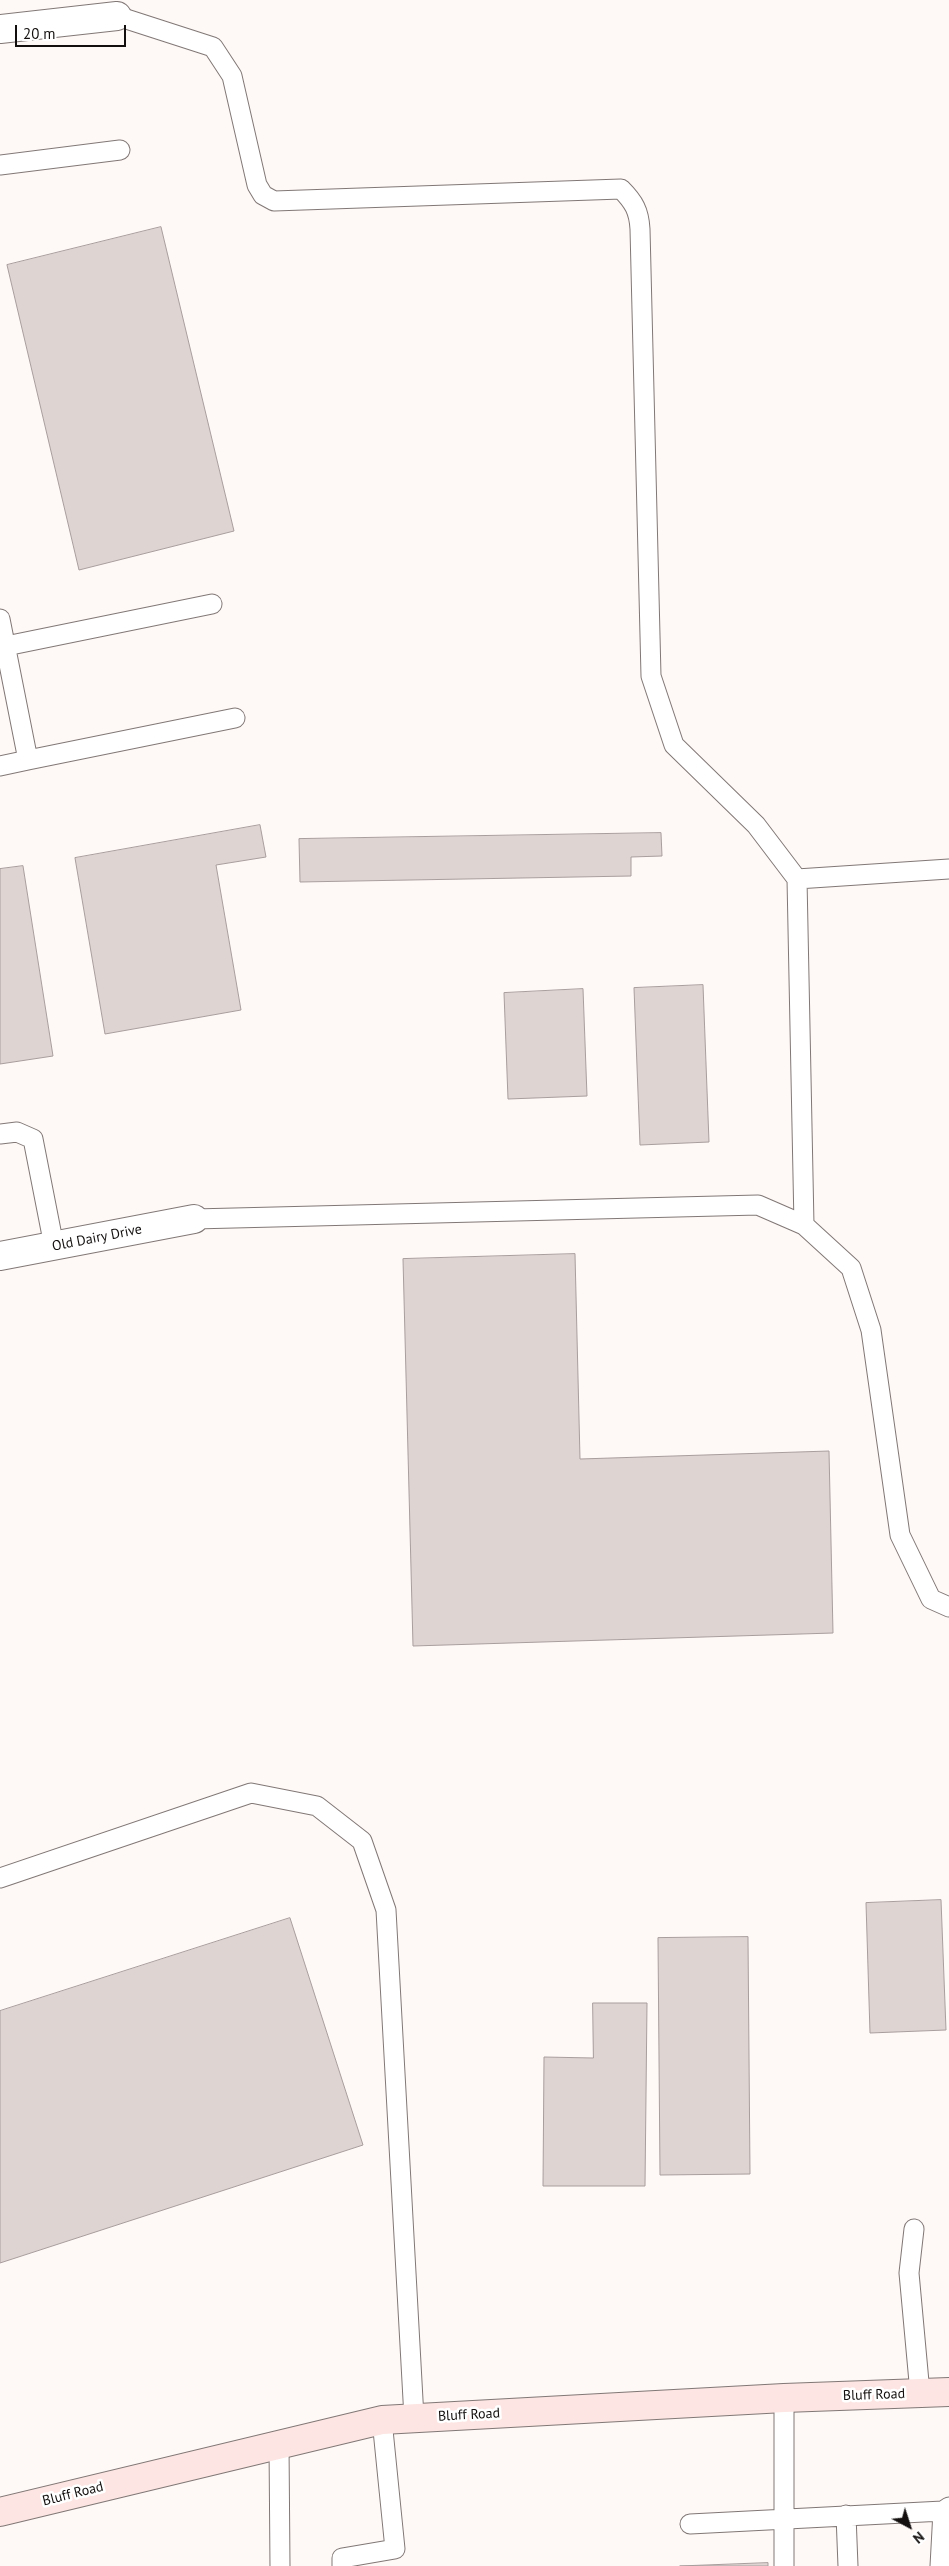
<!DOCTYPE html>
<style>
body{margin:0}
#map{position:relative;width:949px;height:2566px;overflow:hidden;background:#fef8f7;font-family:"PT Sans",sans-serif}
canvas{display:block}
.north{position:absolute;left:884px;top:2501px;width:50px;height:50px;-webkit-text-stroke:4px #fff;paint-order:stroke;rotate:140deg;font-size:14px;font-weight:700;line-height:20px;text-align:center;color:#120f0e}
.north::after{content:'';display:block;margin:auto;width:18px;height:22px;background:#120f0e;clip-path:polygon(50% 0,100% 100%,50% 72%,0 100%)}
.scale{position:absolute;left:15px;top:25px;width:111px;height:22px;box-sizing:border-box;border:2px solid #120f0e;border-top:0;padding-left:6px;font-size:15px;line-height:18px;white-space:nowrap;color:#120f0e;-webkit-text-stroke:4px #fff;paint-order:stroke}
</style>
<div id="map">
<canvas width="949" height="2566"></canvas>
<div class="north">N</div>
<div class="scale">20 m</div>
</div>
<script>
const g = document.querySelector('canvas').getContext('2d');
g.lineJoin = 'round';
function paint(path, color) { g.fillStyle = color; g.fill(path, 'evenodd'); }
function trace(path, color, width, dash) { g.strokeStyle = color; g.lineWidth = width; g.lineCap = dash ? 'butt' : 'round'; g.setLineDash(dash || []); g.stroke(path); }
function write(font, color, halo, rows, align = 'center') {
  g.font = font + ' "PT Sans",sans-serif'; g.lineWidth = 5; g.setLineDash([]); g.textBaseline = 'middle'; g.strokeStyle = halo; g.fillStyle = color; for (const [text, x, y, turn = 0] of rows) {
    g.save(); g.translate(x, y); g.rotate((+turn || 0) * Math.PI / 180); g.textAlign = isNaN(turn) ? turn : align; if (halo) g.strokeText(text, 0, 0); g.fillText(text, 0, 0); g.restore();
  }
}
const building = new Path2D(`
 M161,227L234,531L79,570L7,265Z
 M260,825L266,857L216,865L241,1010L105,1034L75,858Z
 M661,833L662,856L631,857V876L300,882L299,839Z
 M23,866L53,1056L0,1064V869Z
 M703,985L709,1142L640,1145L634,988Z
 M583,989L587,1096L508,1099L504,993Z
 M575,1254L580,1459L829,1451L833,1633L413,1646L403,1259Z
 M941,1900L946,2030L870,2033L866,1903Z
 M290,1918L363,2145L0,2263V2011Z
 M748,1937L750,2174L660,2175L658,1938Z
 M593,2003H647L645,2186H543L544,2057L593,2058Z
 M768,2563V2566H680Z`);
paint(building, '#ded4d2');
trace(building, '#a89e9d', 1);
const lane = new Path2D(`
 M117,16L213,47L232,76L257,185L263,195L274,201L621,189C634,202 639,211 640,229L651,676L674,745L756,825L797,879
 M0,165L120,150
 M0,619L28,760L0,766
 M6,646L212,604
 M28,760L235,718
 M0,1134L17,1132L33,1139L54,1246
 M194,1219L758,1205L804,1225L851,1268L871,1330L900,1535L931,1599L949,1607
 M804,1225L797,879L949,869
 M0,1878L251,1793L317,1806L362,1841L386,1910L414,2418
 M914,2229L909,2273L920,2393
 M784,2398V2566
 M279,2444L280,2566
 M846,2515L848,2566
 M690,2524L943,2511
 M342,2566V2558L395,2549L382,2420
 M940,2566L943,2511L949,2507`);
const street = new Path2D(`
 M0,29L117,16
 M0,1256L194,1219`);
const secondary = new Path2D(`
 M0,2512L382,2420L784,2398L949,2392`);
trace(lane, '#817876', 21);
trace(street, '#817876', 30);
trace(secondary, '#817876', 30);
trace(lane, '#fff', 19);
trace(street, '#fff', 28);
trace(secondary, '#fce5e2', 28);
write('14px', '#120f0e', '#fff', [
 ["Old Dairy Drive",97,1238,-11],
 ["Bluff Road",874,2395,-2],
 ["Bluff Road",469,2415,-3],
 ["Bluff Road",73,2494,-14]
]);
</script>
